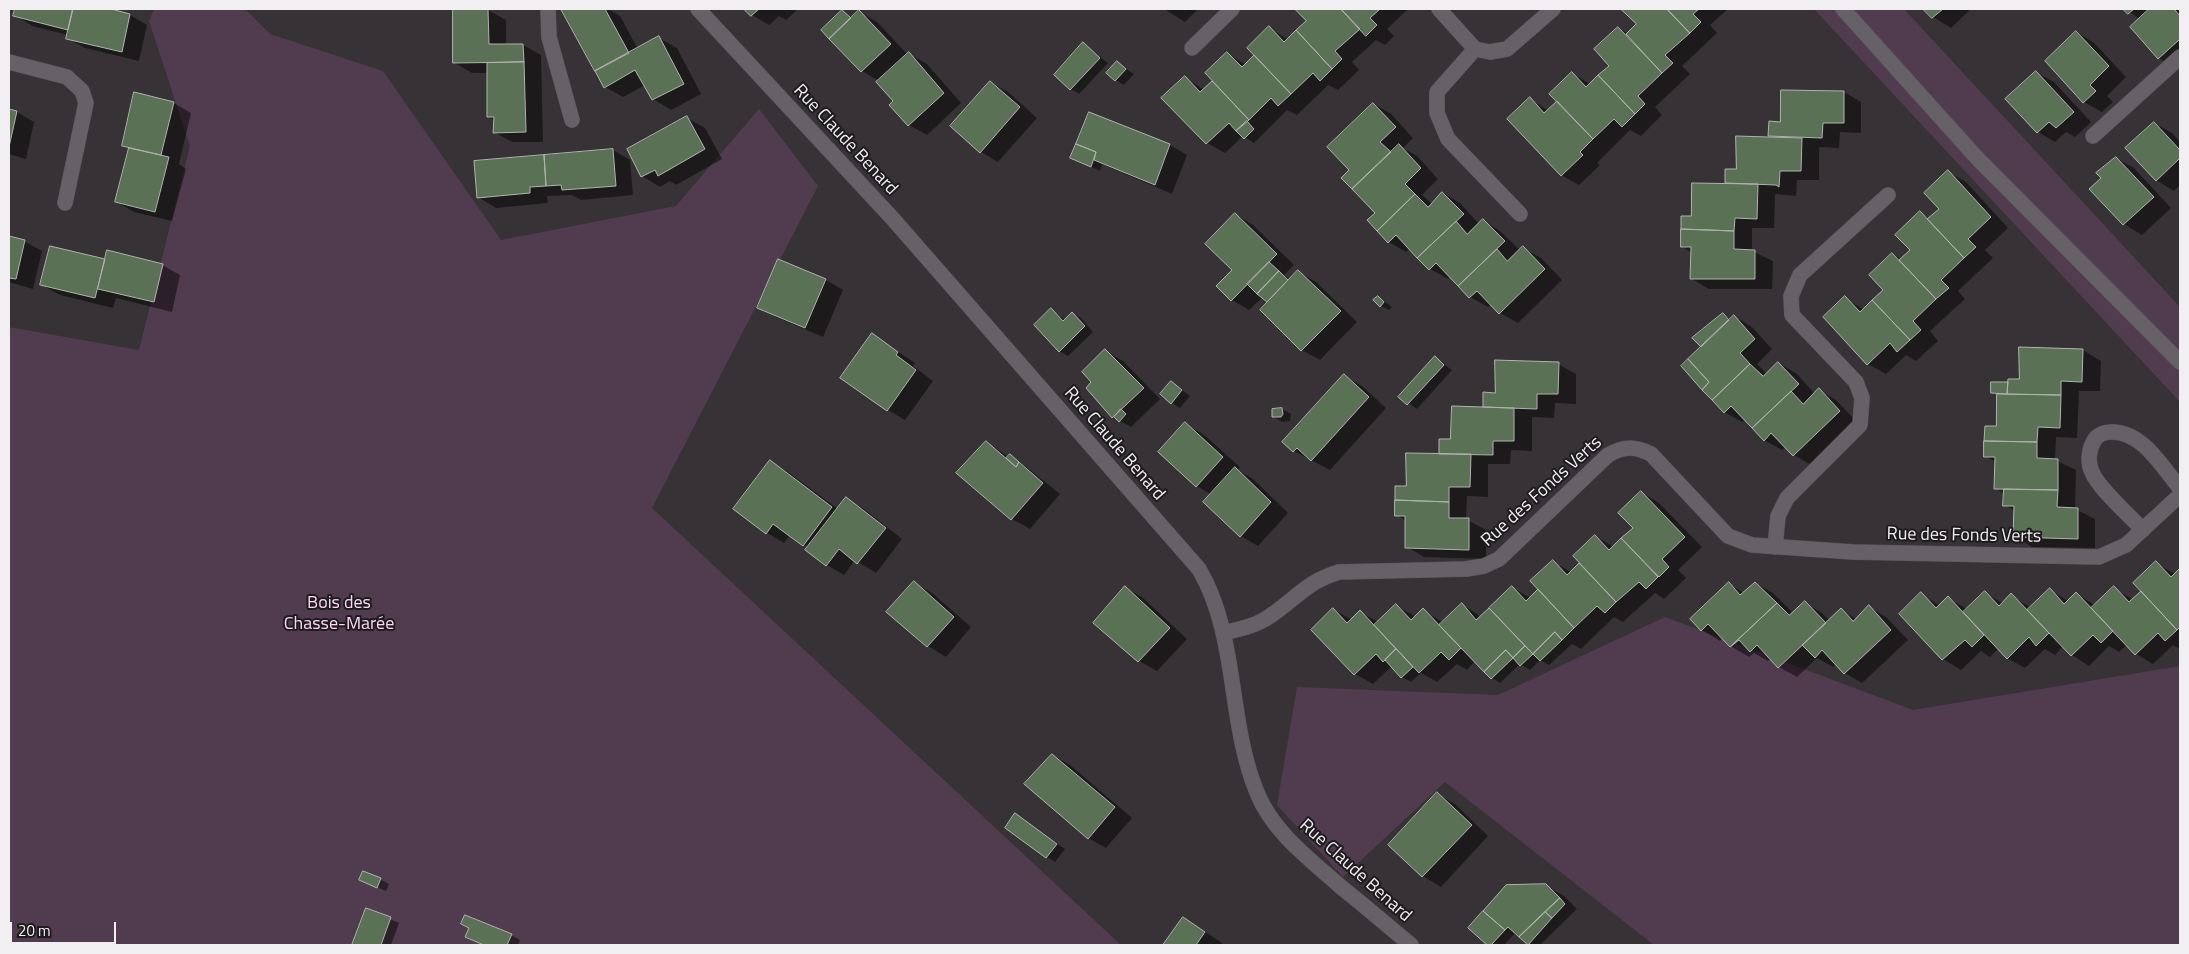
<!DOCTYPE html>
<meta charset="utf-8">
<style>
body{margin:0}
#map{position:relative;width:2189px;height:954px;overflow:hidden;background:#373236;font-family:"Titillium Web",sans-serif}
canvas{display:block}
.frame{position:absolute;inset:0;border:10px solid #f2eff2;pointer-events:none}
.scale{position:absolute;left:10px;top:922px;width:106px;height:22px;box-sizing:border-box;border:2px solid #f2eff2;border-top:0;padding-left:6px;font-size:15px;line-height:18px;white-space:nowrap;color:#f2eff2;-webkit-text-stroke:4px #1d1b1d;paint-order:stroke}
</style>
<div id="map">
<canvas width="2189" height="954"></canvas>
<div class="frame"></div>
<div class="scale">20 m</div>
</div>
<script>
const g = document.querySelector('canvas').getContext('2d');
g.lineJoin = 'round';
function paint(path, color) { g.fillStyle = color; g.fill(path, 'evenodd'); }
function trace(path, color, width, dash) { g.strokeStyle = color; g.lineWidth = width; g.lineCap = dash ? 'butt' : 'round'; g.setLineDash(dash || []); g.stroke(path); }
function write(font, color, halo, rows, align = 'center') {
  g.font = font + ' "Titillium Web",sans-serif'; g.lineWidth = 4; g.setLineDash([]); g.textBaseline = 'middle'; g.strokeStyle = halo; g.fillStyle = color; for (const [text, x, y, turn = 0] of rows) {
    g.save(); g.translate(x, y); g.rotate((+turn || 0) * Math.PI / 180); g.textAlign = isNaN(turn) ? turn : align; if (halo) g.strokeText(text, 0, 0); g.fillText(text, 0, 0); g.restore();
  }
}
paint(new Path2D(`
 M154,9H245L270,34L383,71L501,240L676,206L759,109L818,186L652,508L1121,945H9V327L139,350L190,146L149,21Z
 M1814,9H1904L2180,307V402Z
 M1665,617L1913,710L2180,666V945H1654L1445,782L1343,877L1277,805L1297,687L1498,695Z`), '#513c4f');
paint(new Path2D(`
 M16,9H106L130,15L147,25L139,61L85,48L67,38L68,35L32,26L15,15Z
 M563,9H608L620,16L638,49L659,38L677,48L701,94L671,110L653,99L645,85L623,97L605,87Z
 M746,9H798L786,20L779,16L769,25L752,15Z
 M1164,9H1198L1185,22Z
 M1297,9H1408L1387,29L1394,36L1385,45L1376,40L1352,62L1359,70L1338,90L1328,85L1297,115L1287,110L1254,143L1243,136L1225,153L1207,143L1185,77L1204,90L1213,81L1227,53L1246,65L1255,55L1269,28L1289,40L1308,21Z
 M1623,9H1728L1710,25L1717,33L1682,66L1690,74L1655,107L1662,115L1641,136L1630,130L1597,163L1600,165L1579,185L1561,175L1530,99L1549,111L1559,101L1572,73L1590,84L1611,66L1618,28L1628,34L1638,24Z
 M1925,9H1971L1951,28L1933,17Z
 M2125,9H2180V65L2177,69L2159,58L2132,27L2140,19Z
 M488,10L506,20V45H523L541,55L543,142H512L494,132L495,120L488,117V73H472L455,63Z
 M842,11L853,18L860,12L877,22L908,55L909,54L927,64L961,103L927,135L909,125L879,81L862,71L823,30Z
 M2077,32L2094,43L2126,77L2107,96L2113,102L2102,112L2084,102Z
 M1083,44L1108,63L1079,94L1071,89Z
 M1117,63L1134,74L1124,85L1116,80Z
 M2036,72L2054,82L2091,122L2075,137L2066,132L2055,142L2038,132Z
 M990,82L1008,92L1037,118L998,162L981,152Z
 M1844,92L1861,102V133L1840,132L1839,148L1819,147V180H1797L1796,196L1775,194L1774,228H1752V251L1773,261L1772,289H1709L1692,279V253L1682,247L1692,218L1727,185V170H1737L1770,138V122L1781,123Z
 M135,93L174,103L191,113L179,164L186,169L172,221L134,212L116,202L130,149L123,145Z
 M1374,104L1391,114L1413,138L1403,148L1417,156L1438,179L1422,195L1432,204L1443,193L1460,203L1479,224L1483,220L1500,231L1520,250L1523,248L1541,258L1562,280L1518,323L1500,313L1491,304L1488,307L1470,297L1450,276L1448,279L1430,269L1410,248L1406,252L1389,242L1376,213L1351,170Z
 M9,110L17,112L34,122L26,159L9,154Z
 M1090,114L1170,145L1187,155L1172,194L1102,164L1100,171L1072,158Z
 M687,118L705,128L722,159L676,185L670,181L660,187L642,176L628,150Z
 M2154,123L2172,133L2180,142V185L2174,191L2156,180Z
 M613,150L630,160L633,195L581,200L572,195L547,196L548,203L496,208L478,197Z
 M2116,158L2134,168L2171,208L2142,235L2124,224L2091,189L2102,179Z
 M1948,172L1966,182L2008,228L1985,250L1993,258L1958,291L1965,299L1930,331L1938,341L1916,361L1906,355L1886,374L1868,364L1845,298L1864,310L1885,290L1893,254L1902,260L1912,250L1920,213L1930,219L1941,209Z
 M1235,214L1253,225L1294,265L1284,275L1290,280L1299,272L1316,282L1357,322L1320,360L1302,350L1263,297L1249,310L1232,300Z
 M9,237L24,241L42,251L33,289L9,282Z
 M779,260L826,280L843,290L823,337L776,317L759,307Z
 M106,261L162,265L180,275L172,312L116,298L113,308L60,295L42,285Z
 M1378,297L1392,307L1389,310L1381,306Z
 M1051,310L1065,320L1072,313L1081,318L1093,332L1068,356L1059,351Z
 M1723,315L1731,319L1734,316L1752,327L1772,349L1757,364L1767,374L1778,363L1796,373L1815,394L1819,390L1836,400L1857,422L1811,465L1794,455L1786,447L1782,450L1764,440L1745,419L1742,422L1724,412L1702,347L1694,338Z
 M873,335L915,363L913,366L933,381L905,420L888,410Z
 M2021,349L2083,350L2101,361L2100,391H2079L2077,438L2056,437L2055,460L2076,470L2075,509L2095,519V548L2032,547L2015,536V511L2005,505V494L1995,488L1996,462L1985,456L1997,428L1998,396L1992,392L2020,381Z
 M1105,351L1123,361L1160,399L1131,427L1113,417L1088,388L1093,382Z
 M1435,358L1452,370L1417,409L1400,397Z
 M1558,364L1576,374V404L1555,403L1554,418L1532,417V451L1511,450L1510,464H1488V497L1467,496L1466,519L1486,530V559L1424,557L1407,547V521L1396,515L1407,487L1440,455L1496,394Z
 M1344,376L1362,386L1386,408L1330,470L1294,451L1283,442Z
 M1172,382L1190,396L1180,408L1172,403Z
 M1282,409L1291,414L1290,421L1282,422L1274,417L1273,410Z
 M1185,424L1203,434L1240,467L1238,470L1253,479L1288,513L1258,546L1241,536L1212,495L1197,486Z
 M986,442L1009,457L1010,456L1019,461L1060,494L1030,529L1012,519L958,473Z
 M771,462L788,472L838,509L846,499L864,509L902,539L876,573L855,560L844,575L827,565L809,548L790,535L784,543L767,533Z
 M1641,492L1659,503L1702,547L1678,570L1686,578L1664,599L1655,593L1623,622L1614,617L1581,649L1572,644L1549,665L1540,660L1530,670L1520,664L1500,683L1492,678L1475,661L1467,670L1457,664L1437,682L1421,673L1411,682L1402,677L1392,666L1373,684L1355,674L1312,630L1333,609L1352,620L1360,612L1378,622L1397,606L1416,617L1423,610L1444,623L1462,604L1481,617L1512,587L1530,598L1539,589L1553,562L1571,572L1581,563L1595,536L1614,547L1634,528Z
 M2156,563L2175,574L2180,569V649L2173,645L2153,664L2136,654L2127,645L2119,652L2109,646L2089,666L2072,655L2063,646L2055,655L2045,649L2025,668L2007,658L1999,648L1990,657L1981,651L1961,670L1943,659L1901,614L1921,594L1940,606L1948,598L1967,609L1985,593L2003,603L2011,595L2031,608L2050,590L2068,601L2076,593L2096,606L2114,588L2133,600L2143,591Z
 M914,583L932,593L971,627L946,657L928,646L888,612Z
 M1755,583L1773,593L1793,613L1805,603L1822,613L1830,621L1841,610L1856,619L1869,607L1886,617L1908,640L1862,683L1845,673L1836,664L1833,667L1817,658L1797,677L1779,667L1771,658L1768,661L1754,653L1749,657L1732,647L1723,637L1720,641L1702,630L1692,619L1729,584L1744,593Z
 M1126,588L1143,598L1187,639L1157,671L1139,661Z
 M1052,755L1070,765L1132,818L1106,848L1088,838Z
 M1437,794L1455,804L1488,836L1441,887L1423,876L1390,845Z
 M1024,820L1065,849L1055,862L1047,857Z
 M380,879L389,884L386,891L361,880Z
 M1545,885L1564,896L1577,909L1540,945H1531L1514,934L1504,945H1489L1470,928Z
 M367,909L399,923L391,945H354Z
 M1183,919L1201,929L1222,943L1221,945H1164Z
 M511,935L520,940L518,945H484L467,937Z`), '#0007');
const building = new Path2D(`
 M15,9H73L68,30L13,16Z
 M73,9H111L130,14L122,52L66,39Z
 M453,9H488L489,44H523L524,62L453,63Z
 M561,9H605L629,53L595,71Z
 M744,9H759L751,16Z
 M1295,9H1341L1360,29L1335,51L1342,59L1332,69L1296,30L1306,21Z
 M1341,9H1380L1370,18L1377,25L1366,36Z
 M1621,9H1667L1690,33L1665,55L1673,63L1662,73L1626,34L1636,24Z
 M1667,9H1699L1693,14L1701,22L1690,33Z
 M1923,9H1943L1932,18Z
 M2123,9H2134L2128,14Z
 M2149,9H2174L2180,16V39L2158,59L2130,27Z
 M842,10L851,18L829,39L821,30Z
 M859,10L891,44L861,72L829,39Z
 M1269,26L1284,42L1296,30L1332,69L1320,81L1313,73L1291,94L1247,48Z
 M1618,27L1662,73L1638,96L1645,104L1635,114L1598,75L1609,66L1594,49Z
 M2076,31L2109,66L2090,85L2096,91L2083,103L2045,61Z
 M659,36L684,84L652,100L635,70L604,88L595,71Z
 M1083,42L1100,58L1070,90L1054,75Z
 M909,52L944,93L908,126L889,105L893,101L876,82Z
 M1227,52L1242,67L1254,55L1291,94L1278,106L1271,98L1249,120L1205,73Z
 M1117,61L1126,69L1115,81L1106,73Z
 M524,62L526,132L493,133L494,117H487V63Z
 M2036,71L2074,112L2056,128L2049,122L2037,133L2005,99Z
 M1572,72L1586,87L1598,75L1635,114L1622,127L1614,119L1593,139L1549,94Z
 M1185,76L1200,92L1212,81L1249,120L1236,131L1229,123L1206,144L1161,98Z
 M990,81L1020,107L980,153L950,126Z
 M1781,90L1844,91V123H1823L1822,138L1768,136L1769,121L1780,122Z
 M134,92L174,102L161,155L122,146Z
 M1530,97L1544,113L1557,101L1593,139L1580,152L1583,155L1561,176L1507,119Z
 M1373,103L1396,127L1380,142L1391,152L1352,189L1341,178L1349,170L1327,147Z
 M9,109L17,111L9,147Z
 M1089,112L1170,144L1155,185L1094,160L1096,152L1076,144Z
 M687,116L705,149L658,176L655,170L641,177L627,149Z
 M1247,121L1254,129L1244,139L1236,131Z
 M2154,122L2180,150V158L2156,181L2125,148Z
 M1736,136L1802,138L1801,171H1780L1779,187L1776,185L1725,183V169H1736Z
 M1076,144L1096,152L1091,167L1070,158Z
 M1399,144L1421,168L1405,184L1415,194L1377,231L1367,220L1375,213L1352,189Z
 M129,148L169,157L155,212L115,202Z
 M613,149L616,186L562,190L561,185L546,186L544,155Z
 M544,155L546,186L530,187V193L477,198L474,161Z
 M2116,157L2154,197L2123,225L2089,189L2101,178L2096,173Z
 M1948,170L1991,217L1968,239L1976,247L1964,258L1927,219L1939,209L1924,193Z
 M1692,183L1758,184L1757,219L1735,218L1734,231L1681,229V216H1691Z
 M1442,192L1464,214L1417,258L1396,235L1388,243L1377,231L1415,194L1428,207Z
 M1920,211L1964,258L1941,280L1949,288L1936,299L1899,260L1910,250L1895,235Z
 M1235,213L1277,254L1231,301L1216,286L1232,270L1205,244Z
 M1483,219L1505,241L1458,286L1436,263L1429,270L1417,258L1456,221L1467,234Z
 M1681,229L1734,231V249L1755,250V279H1690L1691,247H1681Z
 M9,236L25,240L16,279L9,278Z
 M50,246L105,259L95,298L40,285Z
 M1523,246L1545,269L1499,314L1477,291L1469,298L1458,286L1497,249L1507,261Z
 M107,250L163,264L154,302L98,289Z
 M1892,253L1936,299L1913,321L1921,330L1910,340L1872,300L1883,290L1869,275Z
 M778,259L826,279L805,328L757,308Z
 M1269,262L1279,271L1257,294L1247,284Z
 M1298,270L1341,311L1301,351L1260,310Z
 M1279,271L1288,280L1267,302L1257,294Z
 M1378,296L1384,302L1380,307L1373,300Z
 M1845,296L1860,312L1872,300L1910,340L1897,352L1890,343L1867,365L1823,317Z
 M1051,308L1063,321L1072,312L1085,326L1059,352L1034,325Z
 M1723,313L1729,320L1701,347L1692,338Z
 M1734,315L1755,339L1740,353L1750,364L1712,400L1702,390L1709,382L1688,359Z
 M872,333L898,352L896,355L916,370L887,411L840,378Z
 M2019,347L2083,349L2082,382L2061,381V395L2007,394L2008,379H2019Z
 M1105,349L1144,388L1112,418L1086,388L1091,382L1082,372Z
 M1435,356L1444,365L1407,405L1398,397Z
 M1688,359L1709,382L1702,390L1681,366Z
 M1495,360L1559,362L1558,394H1537V409L1483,407V392L1495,393Z
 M1778,362L1799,384L1752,428L1731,406L1724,413L1712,400L1750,364L1763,376Z
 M1344,374L1369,397L1311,461L1297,448L1293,452L1282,442Z
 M1171,381L1182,390L1171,404L1160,394Z
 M1991,382H2008L2007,394L1991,393Z
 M1819,388L1840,411L1793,456L1771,433L1764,441L1752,428L1791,391L1803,404Z
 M1997,394L2061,395L2060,428L2038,427L2037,442L1984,441L1985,426H1996Z
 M1452,406L1514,408V441H1493V455L1439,454V439H1450Z
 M1282,408L1283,414L1281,417H1272V409Z
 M1121,409L1126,414L1119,422L1114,417Z
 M1185,422L1223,457L1196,487L1158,452Z
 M986,441L1016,467L1019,462L1043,483L1011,520L956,473Z
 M1984,441L2037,442V458L2058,459V490L1994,489L1995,457H1984Z
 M1406,453L1471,454L1470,487H1449V502L1395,500V486H1406Z
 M1010,454L1019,462L1016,467L1006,458Z
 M770,460L832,507L803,546L773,524L766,534L733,509Z
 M1235,467L1271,502L1240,537L1203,502Z
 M2004,489L2058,490L2057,507L2078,508V539L2013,537L2014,506H2003Z
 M1641,491L1685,537L1662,559L1669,567L1659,577L1621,538L1633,528L1618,513Z
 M846,497L886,528L857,564L839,549L826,566L805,550Z
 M1395,500L1449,502V518H1469V550L1405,548V516H1395Z
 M1595,535L1609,550L1621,538L1658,577L1646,589L1639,582L1616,602L1573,556Z
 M1553,560L1567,575L1579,563L1616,602L1605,613L1597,606L1574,628L1530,581Z
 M2156,561L2171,577L2180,568V627L2177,630L2133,583Z
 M914,581L954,617L927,647L886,612Z
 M1729,582L1740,595L1755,582L1777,603L1730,647L1708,624L1701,631L1690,619Z
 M1125,586L1170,628L1138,662L1093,623Z
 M1512,586L1526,601L1538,589L1574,628L1562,640L1555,632L1533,654L1489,608Z
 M2114,586L2129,602L2141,591L2177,630L2165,641L2158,633L2135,655L2091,608Z
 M2050,588L2064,604L2076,592L2113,631L2101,643L2093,635L2071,656L2027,610Z
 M1985,591L1999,606L2011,593L2049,633L2036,646L2029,637L2007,659L1963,612Z
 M1921,592L1936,608L1948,596L1984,635L1972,647L1965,640L1942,660L1899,614Z
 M1805,601L1826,623L1778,668L1757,645L1750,652L1739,640L1730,647L1777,603L1789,615Z
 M1462,603L1476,620L1489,608L1525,646L1513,658L1506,650L1484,672L1439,625Z
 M1396,604L1411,620L1423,608L1461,648L1449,660L1441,652L1419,673L1374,625Z
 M1869,605L1891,630L1844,674L1822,650L1815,658L1802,645L1841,608L1853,621Z
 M1333,608L1347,623L1360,610L1396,649L1383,662L1376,654L1354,675L1311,630Z
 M1555,632L1562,640L1540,661L1533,654Z
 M1525,646L1533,654L1520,666L1513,658Z
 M1396,649L1413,667L1401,678L1385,660Z
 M1506,650L1513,658L1491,679L1484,672Z
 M1052,754L1115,807L1088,839L1024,784Z
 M1437,792L1472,825L1422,877L1388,845Z
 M1015,813L1057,844L1046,858L1005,828Z
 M363,871L381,878L377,888L359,880Z
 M1546,884L1560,898L1519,937L1508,927L1505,930L1483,911L1506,885Z
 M1560,898L1565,904L1552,918L1545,912Z
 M366,908L391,917L381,945H352Z
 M1483,911L1505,930L1491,945H1487L1468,928Z
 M1545,912L1552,918L1528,945L1519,937Z
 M465,915L512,934L507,945H484L465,937L469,928L461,924Z
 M1183,917L1205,932L1196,945H1163Z`);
paint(building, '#5b7156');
trace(building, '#afb4ae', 1);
const lane = new Path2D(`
 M1192,48L1232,9
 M2143,530C2130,516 2098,488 2092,472C2087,462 2089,448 2095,439C2099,434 2106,432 2112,432C2143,432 2162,467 2180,488`);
const street = new Path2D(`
 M548,9L549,37L572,120
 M698,9L893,219L1199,569C1239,637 1227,723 1258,795C1274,833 1311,860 1341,887C1365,906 1388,926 1411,945
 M1439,9L1475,49L1437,92V113L1448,139L1520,214
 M1843,9L1977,158L2180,362
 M1475,49L1490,52L1507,49L1553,9
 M9,62L67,77L82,91L86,103L65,203
 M2093,136L2180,57
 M1775,547L1778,516L1787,498L1860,425L1862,398L1856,382L1792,315L1791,296L1800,275L1888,195
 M1223,633C1240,629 1256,626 1270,616C1297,598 1306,582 1339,572L1466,569L1484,566L1499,559L1608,455C1624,446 1634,446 1651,454L1728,536L1752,545L1853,552L2099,557L2126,545L2180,495`);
trace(lane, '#555155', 16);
trace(street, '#555155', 16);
trace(lane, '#666166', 15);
trace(street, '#666166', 15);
write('18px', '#f2eff2', '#1d1b1d', [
 ["Rue Claude Benard",845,140,47],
 ["Rue Claude Benard",1114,444,49],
 ["Rue des Fonds Verts",1542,492,-42],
 ["Rue des Fonds Verts",1964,536,1],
 ["Rue Claude Benard",1355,871,42]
]);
write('18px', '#fcd5f8', '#1d1b1d', [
 ["Bois des",339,604],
 ["Chasse-Marée",339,625]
]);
</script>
